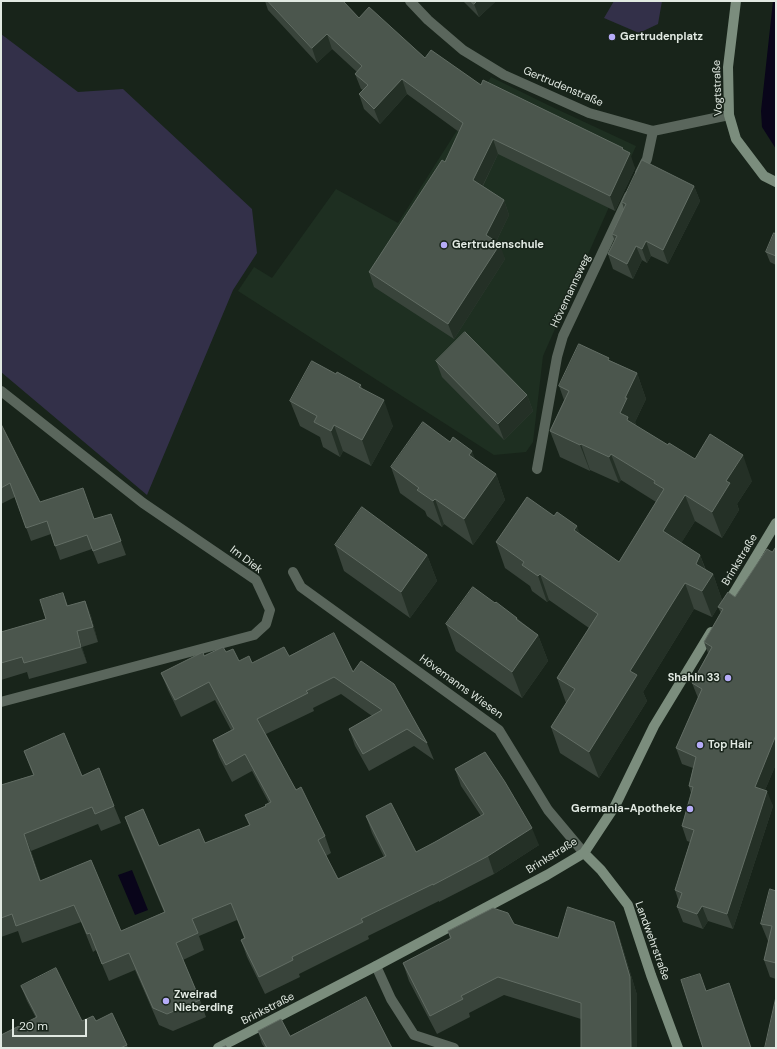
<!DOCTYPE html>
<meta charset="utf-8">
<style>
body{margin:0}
#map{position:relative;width:777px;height:1049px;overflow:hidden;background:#18241a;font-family:"DM Sans",sans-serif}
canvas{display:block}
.frame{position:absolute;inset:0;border:2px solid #e1e9e2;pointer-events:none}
.scale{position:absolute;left:12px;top:1019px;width:75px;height:18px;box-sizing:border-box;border:2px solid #e1e9e2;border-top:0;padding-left:5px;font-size:12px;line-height:14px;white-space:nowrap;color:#e1e9e2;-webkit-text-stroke:3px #18241a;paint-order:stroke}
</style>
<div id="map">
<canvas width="777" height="1049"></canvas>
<div class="frame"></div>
<div class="scale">20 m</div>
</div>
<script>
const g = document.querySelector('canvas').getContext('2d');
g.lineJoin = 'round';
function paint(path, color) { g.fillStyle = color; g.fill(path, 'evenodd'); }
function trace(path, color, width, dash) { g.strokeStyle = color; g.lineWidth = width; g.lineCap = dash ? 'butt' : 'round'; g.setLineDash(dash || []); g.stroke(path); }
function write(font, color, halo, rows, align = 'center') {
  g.font = font + ' "DM Sans",sans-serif'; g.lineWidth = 3; g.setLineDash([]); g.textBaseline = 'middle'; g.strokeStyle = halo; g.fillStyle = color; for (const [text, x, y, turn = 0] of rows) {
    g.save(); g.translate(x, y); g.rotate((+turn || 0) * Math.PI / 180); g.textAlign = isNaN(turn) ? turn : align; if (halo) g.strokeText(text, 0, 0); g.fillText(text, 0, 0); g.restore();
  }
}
paint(new Path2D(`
 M491,77L550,106L636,146L543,356L533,442L526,452L494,455L238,291L254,267L272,278L336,189L398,223Z`), '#1e2f21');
paint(new Path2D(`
 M614,1H662L658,24L639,33L604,18Z
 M1,34L78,92L123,89L252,209L257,253L233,290L147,495L1,372Z`), '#333049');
paint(new Path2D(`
 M773,1H776V149L762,127L761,111Z
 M132,870L148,910L135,915L118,875Z`), '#09051a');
trace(new Path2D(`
 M410,1L428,20L463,50L504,75L589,113L653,131L729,115
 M640,173L647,159L653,131
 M1,391L143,503L256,580L270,610L266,624L254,635L1,702
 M537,469L557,357L563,336L629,196
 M293,572L301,587L499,730L548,810L584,853
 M376,966L391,999L414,1035L454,1048`), '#5a665c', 10);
trace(new Path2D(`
 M736,1L728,67L729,115L736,139L764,176L776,182
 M726,606L776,523
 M584,853L601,870L628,905L651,975L678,1048
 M218,1048L376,966L547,875L584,853L615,806L654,726L711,632`), '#7b8d7d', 10);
paint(new Path2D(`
 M265,1H343L359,18L425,58L481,85L624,150L635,168L615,211L498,154L483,186L504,200L509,215L496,242L505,259L454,339L374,287L369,272L445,162L459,132L407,94L380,124L364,109L359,94L363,90L361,89L355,74L357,72L332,49L317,63L268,10Z
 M463,1H496L479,17Z
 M694,186L700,201L668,264L651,256L647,263L642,260L633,279L613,269L608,254L615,241L612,234L624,209L622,202Z
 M776,234V265L770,262L766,252Z
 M609,360L637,373L646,399L635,422L636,425V426L668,445L695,459L752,481L737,504L739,510L722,538L695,521L681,543L700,555L706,570L713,574L722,600L712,617L694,609L643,692L647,701L599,778L560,753L551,727L566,703L557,678L589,628L549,600L547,602L532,591L530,586L505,568L496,542L581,535L619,562L656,502L621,480L619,483L590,470V471L560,457L550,431L564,400L559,386Z
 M436,361L527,395L533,411L504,440L442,377Z
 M336,374L361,385L362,389L393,426L371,466L343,451L340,457L323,447L320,437L300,426L290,401Z
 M1,424L40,502L95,519L111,514L126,555L98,564L92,549L60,560L51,534L31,541L15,497L1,504Z
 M476,460L496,474L505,500L473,545L444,524L442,527L427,516L425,511L400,493L391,467Z
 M335,545L427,555L437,581L410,618L344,571Z
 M728,592L776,764L765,790L773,806L733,929L708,921L703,929L683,922L677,907L679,902L675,890L690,842L687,841L682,826L691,793L689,786L693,768L682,764L676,748L698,698L692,683L708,653L704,642L721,613L718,607Z
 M63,593L68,606L85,601L91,616L98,642L82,647L87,663L29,679L27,672L1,680V632L46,619Z
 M495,603L517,618L519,620L538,635L548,661L522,698L456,651L446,624Z
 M226,652L239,661L252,663L289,656L353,672L427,743L434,760L414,746L369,771L355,746L349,729L372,716L341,694L313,708L314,711L266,734L296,790L325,836L331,853L326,856L338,879L384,857L372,833L366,816L416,852L435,842L481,816L461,786L455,769L539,845L494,874L439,902V901L368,936L369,939L299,974L300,977L265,994L247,957L241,940L244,938L237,920L199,936L204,950L183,960L200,1000L206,1017L173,1031L159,1025L135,970L109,981L96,950L93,952L81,922L22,943L18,931L1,937V785L33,775L24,751L82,776L114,806L121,823L101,831L98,824L31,851L41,881L121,931L164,912L131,834L125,817L159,846L205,843L249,825L245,815L265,806L269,803L252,771L232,782L219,757L213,740L231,730L215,700L181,717L168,690L161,673L204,656Z
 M776,891V979L770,977L764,960L769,941H768L761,924Z
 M614,922L620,939L637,995V1048H581V1019L504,995L469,1013L470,1017L437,1034L409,981L403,963L450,939L448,931L514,924L558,938Z
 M21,986L82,1021H96L127,1045L128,1048H1L36,1018L27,1001Z
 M258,1031L290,1036L392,1048H265L262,1044Z`), '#39443b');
paint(new Path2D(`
 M477,1H496L479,17L474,4Z
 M327,34L332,49L317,63L312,48Z
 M402,79L407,94L380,124L374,109Z
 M493,139L498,154L478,195L473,180Z
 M623,148L627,159L630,153L635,168L615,211L610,196Z
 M694,186L700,201L668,264L663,250Z
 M504,200L509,215L492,250L486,235Z
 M646,241L651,256L647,263L642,249Z
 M500,244L505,259L454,339L448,324Z
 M636,246L642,260L633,279L627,264Z
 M637,373L646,399L635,422L636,425L633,431L620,413L625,398Z
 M527,395L533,411L504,440L498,424Z
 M384,400L393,426L371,466L362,440Z
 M334,425L343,451L340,457L331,431Z
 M581,444L590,470V471L580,445Z
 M472,451L482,476L469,455Z
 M611,454L621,480L619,483L609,457Z
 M743,455L752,481L737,504L739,510L722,538L712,512L726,481Z
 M496,474L505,500L473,545L464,519Z
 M685,495L695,521L672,558L663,531Z
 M435,499L444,524L442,527L433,501Z
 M577,526L587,552L574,530Z
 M427,555L437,581L410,618L401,592Z
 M700,555L709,580L713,574L722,600L712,617L702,591L696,564Z
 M540,574L549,600L547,602L538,576Z
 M685,583L694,609L643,692L647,701L599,778L589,752L630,671Z
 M85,601L91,616L98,642L93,627Z
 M77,631L87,663L81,647Z
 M538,635L548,661L522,698L512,672Z
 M776,735V764L760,802L755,787Z
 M767,791L773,806L733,929L727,914Z
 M532,828L539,845L494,874L488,856Z
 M24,834L31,851L46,898L40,881Z
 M702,906L708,921L703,929L697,914Z
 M614,922L620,939L637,995V1048H631Z
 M729,983L735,1000L752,1048H751Z`), '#243026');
const building = new Path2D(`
 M268,1H343L359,18L369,7L425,58L431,50L481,85L483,80L623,148L622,149L630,153L610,196L493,139L473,180L504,200L486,235L500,244L448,324L369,272L442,160L445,162L463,123L402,79L374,109L359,94L368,85L355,74L362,66L327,34L312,48Z
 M471,1H477L474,4Z
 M642,160L694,186L663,250L646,241L642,249L636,246L627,264L608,254L617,236L612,234L626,204L622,202Z
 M774,233L776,234V256L766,252Z
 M465,332L527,395L498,424L436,361Z
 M579,344L609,358L608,360L637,373L625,398H627L620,413L628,417L627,420L668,445L669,443L695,459L710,434L743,455L726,481L730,483L712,512L685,495L663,531L700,555L696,564L713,574L702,591L685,583L630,671L637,675L589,752L551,727L575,689L557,678L598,614L540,574L538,576L522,565L524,562L496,542L527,497L554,516L557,512L577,526L574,530L619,562L664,489L654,483L655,481L611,454L609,457L581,444L580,445L550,431L569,391L559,386Z
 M312,361L336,374L337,372L361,385L359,387L384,400L362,440L334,425L331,431L314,422L317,416L290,401Z
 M423,422L450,442L453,437L472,451L469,455L496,474L464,519L435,499L433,501L417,490L419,488L391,467Z
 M1,424L40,502L83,488L94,519L111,514L121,541L93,551L87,535L55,546L47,521L26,528L10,483L1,488Z
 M362,507L427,555L401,592L335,545Z
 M776,547V735L755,787L767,791L727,914L702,906L697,914L677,907L682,893L675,890L694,830L682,826L693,787L689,786L696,757L676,748L702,689L692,683L712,647L704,642L723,609L718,607L728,592L735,597L767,549L772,552Z
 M473,587L495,603L496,602L517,618L516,619L538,635L512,672L446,624Z
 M63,593L67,606L85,601L93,627L77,631L81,647L24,663L22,657L1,663V632L46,619L40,600Z
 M334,633L353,672L361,661L394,684L427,743L407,729L363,754L349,729L382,710L334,677L306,691L308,693L257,719L296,790L301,787L325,836L318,840L338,879L386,856L366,816L391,803L416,852L435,842L484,814L455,769L485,752L505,782L532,828L488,856L433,885V884L361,919L363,922L292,957L293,960L259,977L241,940L245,938L231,903L192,919L198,933L176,943L200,1000L167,1014L153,1008L129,953L102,964L90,933L87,934L74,905L16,926L12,914L1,918V785L34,775L24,751L64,733L82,776L99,768L114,806L95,814L92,807L24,834L40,881L91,860L121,931L165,912L125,817L143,809L159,846L199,829L205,843L250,825L245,815L266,806L265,805L271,802L245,754L226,765L213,740L234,729L209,682L175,700L161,673L203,652L204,656L223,647L226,652L233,649L239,661L249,656L252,663L284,647L289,656Z
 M770,889L776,891V963L764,960L772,926L761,924Z
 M568,907L614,922L630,977L631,1048H581V1003L498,977L461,996L463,999L430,1016L403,963L451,938L448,931L493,908L508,913L514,924L558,938Z
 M56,968L82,1021L93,1016L96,1021L112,1013L127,1045L120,1048H1V1035L37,1017L21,986Z
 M700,974L706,991L729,983L751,1048H703L681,980Z
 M366,997L392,1048H267L258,1031L281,1019L290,1036Z
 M776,997V1048H765Z
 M226,1046L227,1048H221Z`);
paint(building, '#4b564d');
trace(building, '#626d64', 1);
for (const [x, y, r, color] of [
 [612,37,4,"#b6acf8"],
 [444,245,4,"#b6acf8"],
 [728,678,4,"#b6acf8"],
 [700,745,4,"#b6acf8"],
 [690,809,4,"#b6acf8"],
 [166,1001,4,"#b6acf8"]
]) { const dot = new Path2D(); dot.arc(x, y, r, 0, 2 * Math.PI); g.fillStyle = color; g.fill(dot); trace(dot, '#18241a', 1.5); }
write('bold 11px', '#e1e9e2', '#18241a', [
 ["Gertrudenplatz",620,37],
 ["Gertrudenschule",452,245],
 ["Shahin 33",720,678,"right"],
 ["Top Hair",708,745],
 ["Germania-Apotheke",682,809,"right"],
 ["Zweirad",174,995],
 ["Nieberding",174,1008]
], 'left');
write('11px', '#e1e9e2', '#18241a', [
 ["Gertrudenstraße",563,87,23],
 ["Vogtstraße",718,88,-92],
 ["Hövemannsweg",571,291,-65],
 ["Im Diek",246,560,37],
 ["Brinkstraße",740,560,-59],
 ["Hövemanns Wiesen",461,687,36],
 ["Brinkstraße",552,856,-32],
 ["Landwehrstraße",652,941,70],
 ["Brinkstraße",268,1009,-27]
]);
</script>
